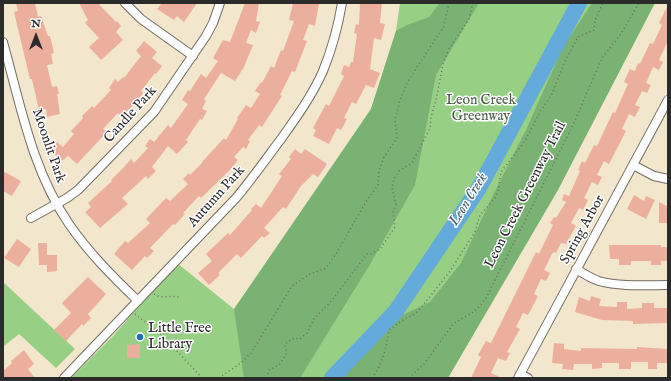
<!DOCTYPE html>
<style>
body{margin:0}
#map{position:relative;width:671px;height:381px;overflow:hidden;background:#f2e6cd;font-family:"IM FELL English",serif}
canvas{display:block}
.frame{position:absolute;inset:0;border:4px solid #2b2b2b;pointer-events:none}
.north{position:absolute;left:16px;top:16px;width:40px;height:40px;-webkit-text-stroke:3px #fff;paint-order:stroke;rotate:0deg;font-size:11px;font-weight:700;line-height:16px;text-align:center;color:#2b2b2b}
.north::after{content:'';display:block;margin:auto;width:14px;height:18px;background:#2b2b2b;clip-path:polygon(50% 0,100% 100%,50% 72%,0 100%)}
</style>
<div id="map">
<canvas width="671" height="381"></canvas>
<div class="frame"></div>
<div class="north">N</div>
</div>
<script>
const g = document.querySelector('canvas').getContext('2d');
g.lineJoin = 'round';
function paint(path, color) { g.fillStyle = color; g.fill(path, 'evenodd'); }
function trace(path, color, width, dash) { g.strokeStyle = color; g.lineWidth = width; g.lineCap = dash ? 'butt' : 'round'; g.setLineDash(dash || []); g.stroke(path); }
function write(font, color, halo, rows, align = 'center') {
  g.font = font + ' "IM FELL English",serif'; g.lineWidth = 3; g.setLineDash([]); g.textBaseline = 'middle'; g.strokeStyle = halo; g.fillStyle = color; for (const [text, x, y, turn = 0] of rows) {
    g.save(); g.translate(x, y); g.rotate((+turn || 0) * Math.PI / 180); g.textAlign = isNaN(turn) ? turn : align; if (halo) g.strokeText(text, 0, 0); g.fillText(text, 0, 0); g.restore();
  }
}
paint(new Path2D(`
 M400,3H654L448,378H71L113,336L177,263L234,309L297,220L371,109L396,31Z
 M3,282L75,349L56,368L19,334L3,347Z`), '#97d084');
paint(new Path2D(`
 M440,3H479L436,75L415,185L369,266L300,378H244L234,309L371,109L396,31L407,25L429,17Z
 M592,3H655L558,190L448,378H343L358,357L398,317L430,302L461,263L494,193L526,130L563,47Z`), '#79b272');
trace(new Path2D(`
 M332,378L396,311L479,188L579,3`), '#64aada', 16);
paint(new Path2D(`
 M16,3H35L38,17L41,16L48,36H50L54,53L51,54L53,64L47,65L52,87L57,86L59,94H57L60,114L47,117L46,109L39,110L32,79H30L14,12L18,11Z
 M79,3H98L116,22L117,21L121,26L116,32L123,40L101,60L89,47L99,38L85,23L88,20Z
 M162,3H197L184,22L177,16L174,20L157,9Z
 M245,3H259L256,21L260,22L256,33L251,30L246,43L253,45L244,67L235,81L221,73L204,99L206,101L202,109L207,111L202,120L200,119L186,140L188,142L177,154L168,146L152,167L156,171L148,179L146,176L122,198L128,204L100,228L85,212L91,207L88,203L112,181L111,180L125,166L131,159L134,163L148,148L145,146L150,139L154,142L168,125L171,128L188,104L182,100L188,90L190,91L201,74L206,78L218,61L213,58L223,40L230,42Z
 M293,3H319L315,26L309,24L303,40L307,41L295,72L292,71L280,95L282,96L262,127L259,125L248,140L250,141L246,149L243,147L234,157L238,160L229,171L201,198L199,196L183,213L185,214L175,225L173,224L150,248L154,251L147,258L145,256L132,270L114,254L125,241L128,243L150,223L146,219L166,198L170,201L188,184L183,179L189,173L190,175L203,162H202L224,138L226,140L238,119L237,118L246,105L251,108L260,94L255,91L261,82L262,83L271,66L274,68L281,50L283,51L294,21L289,20Z
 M360,3H382L380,23L385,24L381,40L374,38L370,69L380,73L374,88L366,85L356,104L352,102L344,118L347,119L341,130L337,128L329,144L313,136L316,130L313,128L326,104L329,106L344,76L341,74L344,65L349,67L351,62H353L357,34L354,33L356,24L359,25Z
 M668,5V41L659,60L663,62L659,70L653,67L646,83L651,85L647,93L642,91L635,105L640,107L635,117L629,114L622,129L626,131L609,164L604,161L597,175L602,177L598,185L592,182L584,198L588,200L583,210L579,208L571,223L576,226L566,244L561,243L556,253L553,252L544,270L550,273L546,281L541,279L534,294L538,296L534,304L528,315L523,313L516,327L520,329L507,352L510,353L506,361L498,358L491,373L502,378H471L481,357L478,355L486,341L491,343L536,252L539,254L553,225L550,223L554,217L556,218L566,202L562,200L564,194L569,196L580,171L578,170L582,161L585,163L594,145L597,146L613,112L615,113L628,84L624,82L630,69L635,71L638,63L640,64L650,43L653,44L662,25L659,23Z
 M144,41L157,52L152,58L162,66L156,74L155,73L141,91L143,93L138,100L121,117L118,113L103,129L107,132L77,164L68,156L62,161L50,150L57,142L63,147L74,134L71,131L83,118L82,116L92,106L94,108L111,90L109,88L115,79L118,82L123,77L124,78L141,56L136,51Z
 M295,149L301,154L305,149L327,164L318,177L313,174L301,186L286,209L283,207L264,228L270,233L264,238L262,236L241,258L237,254L218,273L220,275L209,285L198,273L212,261L206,254L228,233L230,235L252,210L251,209L256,204L261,208L282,176L279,174L291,159L289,157Z
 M3,171L21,181L12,196L3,191Z
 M634,195L644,201L646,196L655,200L646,219L627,209Z
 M659,202L668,207V223H659Z
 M17,239L31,249L19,267L4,258Z
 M38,243H47V255H57V271L47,272V265H39Z
 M609,245H661V247H668V261H661V265H651V261H631V265H619V259H610Z
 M88,277L106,294L88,314L91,318L83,326L82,324L66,341L54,330L71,313L62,303Z
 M591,296L601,299L599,306L617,307V302H627V309L642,308V303H654V308H668V323L633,324V321L602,320L575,312L579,297L590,301Z
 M554,343L564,344V349L581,351V348L637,349V347L668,349V363H657V369H648V362H631V369H619V363H602V368L592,369V364H574L573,370L562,369L563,364L552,363Z
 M140,344V358H127V345Z
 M24,350L34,364L28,369L35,378H3V371L12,363L11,361Z`), '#ecaf9e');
const minor = new Path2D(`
 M125,3L141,19L193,56
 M3,42C20,103 32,170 69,224C89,253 113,277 138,301
 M633,165L654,176L668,179
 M31,218L67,198L78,190L154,112L206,36L213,23L220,3
 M576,269C583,273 590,278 599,281C621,287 645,285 668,285
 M520,374L528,378
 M64,378L236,198C252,179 266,159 281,139C296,118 312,96 323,71C332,49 338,27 342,3
 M518,378L668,100`);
trace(minor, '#716c64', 10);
trace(new Path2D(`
 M154,294C163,300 172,294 181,298
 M135,314L163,336L202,378
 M219,378L242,362L251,353L292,286L310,274L326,268L336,254L367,200L378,185L379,170L384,157L397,138L395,120L400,100L408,81L444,26L449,3
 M267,378L269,370L279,365C281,361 285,358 286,354C287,351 285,347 285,344L294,338L300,339L307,333L314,319L332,300L367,254H371L380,249L395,227L393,213L396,204L392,188L394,179L399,171L412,163L430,128L431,117L436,100L443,64L449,49L469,19L473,3
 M372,378C382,365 387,346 389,330L406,318L412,316L421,308L450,271L475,232L480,215L495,198L498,191L501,172L525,141L540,112L552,94L565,61L578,37L594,30L595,20L603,3
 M409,378L425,363L453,324L472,313L480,306L487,296L573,125L602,58L621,34L639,3`), '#716c64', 1.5, [1, 3]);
trace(minor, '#fff', 8);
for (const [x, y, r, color] of [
 [140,337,4,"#1f6fb2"]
]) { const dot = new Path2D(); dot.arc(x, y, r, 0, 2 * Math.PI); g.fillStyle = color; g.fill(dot); trace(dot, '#fff', 1.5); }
write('14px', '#4b5d46', '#fff', [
 ["Leon Creek",481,101],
 ["Greenway",481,117]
]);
write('14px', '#2b2b2b', '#fff', [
 ["Candle Park",131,115,-48],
 ["Moonlit Park",48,146,71],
 ["Leon Creek Greenway Trail",526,195,-63],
 ["Autumn Park",217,197,-48],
 ["Spring Arbor",583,230,-61]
]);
write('14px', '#2b2b2b', '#fff', [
 ["Little Free",148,329],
 ["Library",148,345]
], 'left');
write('italic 15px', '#425e71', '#fff', [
 ["Leon Creek",469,200,-58]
]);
</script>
